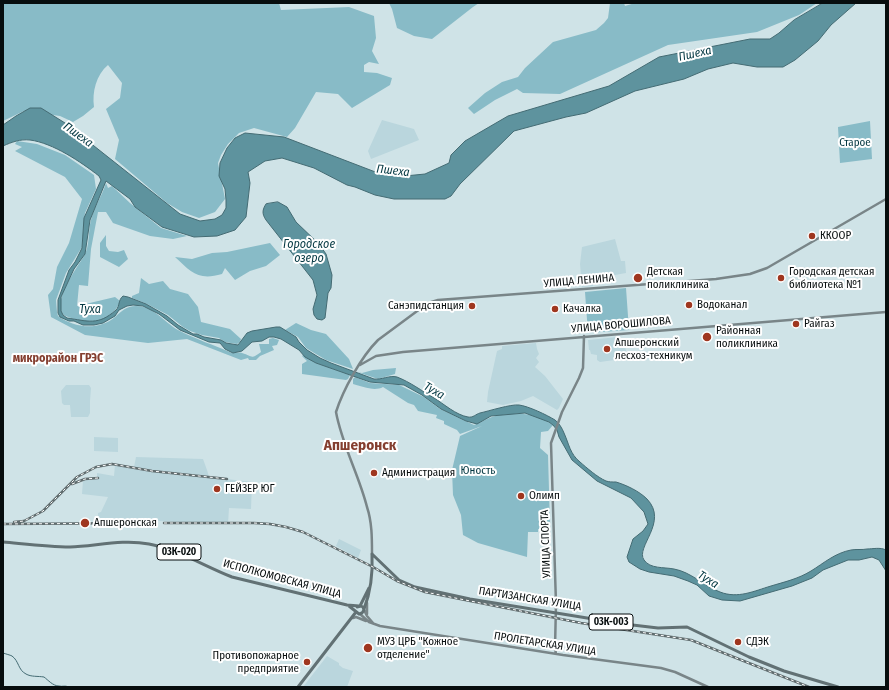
<!DOCTYPE html>
<meta charset="utf-8">
<style>
body{margin:0}
#map{position:relative;width:889px;height:690px;overflow:hidden;background:#cfe3e7;font-family:"Fira Sans Condensed",sans-serif}
canvas{display:block}
.frame{position:absolute;inset:0;border:4px solid #070d0e;pointer-events:none}
</style>
<div id="map">
<canvas width="889" height="690"></canvas>
<div class="frame"></div>
</div>
<script>
const g = document.querySelector('canvas').getContext('2d');
g.lineJoin = 'round';
function paint(path, color) { g.fillStyle = color; g.fill(path, 'evenodd'); }
function trace(path, color, width, dash) { g.strokeStyle = color; g.lineWidth = width; g.lineCap = dash ? 'butt' : 'round'; g.setLineDash(dash || []); g.stroke(path); }
function write(font, color, halo, rows, align = 'center') {
  g.font = font + ' "Fira Sans Condensed",sans-serif'; g.lineWidth = 4; g.setLineDash([]); g.textBaseline = 'middle'; g.strokeStyle = halo; g.fillStyle = color; for (const [text, x, y, turn = 0] of rows) {
    g.save(); g.translate(x, y); g.rotate((+turn || 0) * Math.PI / 180); g.textAlign = isNaN(turn) ? turn : align; if (halo) g.strokeText(text, 0, 0); g.fillText(text, 0, 0); g.restore();
  }
}
paint(new Path2D(`
 M382,120L414,129L419,140L371,159L368,151Z
 M615,239L621,261H625L626,273L593,279V286L582,287L580,264L582,247Z
 M618,337V347H625L628,358L600,362L597,360V355L591,354L590,350H589L588,340Z
 M536,343L537,349L539,354L536,358L539,362L535,367L545,376L563,399L559,408L557,410L533,396L521,401L503,405L487,402L488,392L497,351L502,349V346Z
 M66,385H89L91,388L90,401V413L88,417H71L70,405H64L62,403L61,391Z
 M94,437L118,438V452L94,451Z
 M136,457L203,459L207,470L209,477L252,482L251,509L229,508L228,524L134,520L102,521L98,519V513L101,512L108,497L82,494L83,480L97,479V473L114,476L115,465L134,467Z
 M339,539L361,550L358,558L336,546Z
 M327,656L339,663V665L343,668L353,671L347,687H303Z`), '#bad6dd');
paint(new Path2D(`
 M3,3H279L281,10L349,7L374,16L376,38L372,51L379,64L369,62L364,65V72L377,73L392,78L390,85L352,108L338,94L316,92L295,128L287,137L254,128L239,133L228,144L221,155L218,163L225,199L215,212L199,218L182,212L167,203L115,159L119,140L106,109L120,98L122,83L108,65C96,75 92,92 94,107L83,116L73,122L60,116L24,111L3,121Z
 M389,3H479L473,7L432,39L414,36L397,28L392,9Z
 M610,3H624L625,6L635,3H817L799,15L757,32L668,45L560,94L523,93L517,89L495,100L474,114L468,108L485,93L502,82L518,77L525,68L553,42L596,30L604,23L608,18Z
 M870,121L872,159L840,163L838,127Z
 M17,141L37,144L65,155L94,175L96,189L85,213L82,247L66,273L56,300L57,312L58,316C74,328 99,331 115,317C122,311 126,306 136,306C154,306 164,322 178,330C195,339 214,345 232,353C235,353 239,352 242,353C253,356 250,360 261,352L259,344H269V339L273,338L279,340L277,345L272,346L274,350L260,356L256,360H249L248,358L241,360L187,339L148,343L85,335L51,317L48,295L53,289L57,267L69,243L82,199L65,177L15,151L22,147L15,144Z
 M106,183L108,188L112,186L130,203L161,228L187,236L173,239L150,236L113,223L106,212H98L91,249L88,286L79,285L77,306L115,297L120,301C118,309 108,319 99,321C92,323 64,319 61,312C56,296 76,269 84,256C90,246 88,231 91,220C94,207 102,196 106,183Z
 M106,235V246L109,251L118,252L124,250L128,259L119,267L100,257V243Z
 M270,243L280,255L266,266L250,271L235,280L225,268L222,274C198,281 191,272 175,257L192,259L212,253L227,252Z
 M141,278L149,284L163,281L170,289L188,294L198,307L201,322L230,329L241,339L240,342L237,344L225,342L219,338L202,335L190,331L183,327L168,315L147,304L132,298V296L139,293Z
 M626,288L629,330L588,333L585,292Z
 M296,323L311,330L326,334L349,359L353,369L326,360L306,348L298,337L285,330Z
 M303,355L316,363L350,375L348,379L346,380L302,374V364L307,361L302,356Z
 M396,368L395,374L378,379L357,372L362,373L373,370Z
 M355,377L370,383L399,385L424,397L440,409L474,425C480,423 486,419 492,417C512,411 536,412 553,425L548,431L541,432L540,448L548,455L550,525L543,530L538,529V532H528L527,557L478,543L463,535L461,515L453,495L452,470L460,436L482,426L460,434L457,430L444,424V421L436,418L437,415L418,411L414,405L408,403L383,387C374,392 362,386 353,384V379Z`), '#88bbc7');
const water = new Path2D(`
 M823,3H856L831,25L818,41L795,60L783,67H757L733,63L708,69L684,79L635,91L586,113L566,117L514,131L460,184L451,196L445,199H394L375,195L355,187L347,185L314,168L282,158L265,161L248,172L250,183L246,217L235,230L217,236L194,237L162,227L135,207L130,199L106,181L90,220L85,254L74,269L61,297V311L63,315L67,318C88,321 98,326 116,310C120,306 118,300 123,296L128,297L146,304L167,316L178,325L193,334H197L204,337L221,340L226,343L238,345L247,333L252,331L276,327H280L296,337L299,342L307,350L320,358L331,363L374,379C382,380 389,375 397,377C410,382 422,391 434,398C444,404 456,415 468,417C473,418 476,414 480,413C489,411 511,404 519,405C528,406 547,415 555,420C559,423 562,428 564,433C569,444 570,454 580,462C587,468 597,477 606,481C609,482 612,482 616,482C626,485 639,491 647,499C669,522 635,547 644,560C650,569 664,567 674,569C691,572 704,586 720,592C738,599 754,591 771,586C784,582 798,579 811,571C824,563 835,553 851,550C856,549 862,550 867,549C873,549 880,547 886,550V571L879,560L872,557L859,560H848L823,570L812,578L792,586L740,601L722,600L709,596L697,585L688,581L674,576L649,572L640,569L629,562L627,557L633,539L643,531L648,524L644,512L631,498L597,481L572,460L559,437L557,430L553,425L549,422L525,413L491,416L477,424L466,421L441,409L422,395L404,385L370,382L316,363L305,357L299,350L281,339L274,337H269L262,341L252,342L242,351L233,353L225,349L220,343L209,342L180,330L159,314L143,306L133,305L127,306L119,310L115,316L103,323L94,325H83L74,321H69L60,317L58,313V300L69,270L75,262L82,248L84,218L101,180L99,176C81,162 53,143 30,140C20,139 12,142 3,146V125L16,116L30,108H41L65,123L180,214L200,221L215,219L222,215L226,208V200L225,189L219,176L220,163L227,148L235,138L245,133L284,137L378,173L405,176L425,174L449,163L451,155L465,141L508,116L609,86L659,57L750,39H770L779,33L794,20Z
 M278,202L287,207L296,222L319,244L326,254L332,275L331,288L328,293L325,318L322,320L317,319L314,315L313,309L317,295L313,280L266,220C262,214 262,210 266,204Z`);
paint(water, '#5e939e');
trace(water, '#446b73', 1);
trace(new Path2D(`
 M3,653C6,654 10,655 12,656C19,661 18,670 26,674C31,677 38,676 44,677C48,680 53,686 59,686C63,687 64,685 69,687`), '#446b73', 1);
trace(new Path2D(`
 M360,365L376,356L403,352L886,312
 M372,554C372,538 372,522 367,507C359,475 342,445 336,412C343,390 361,357 378,340L428,303L438,300L716,279L750,274L767,268L886,199
 M364,610L367,616L373,623
 M360,614L369,622L380,626L563,655L661,668L675,672L708,687
 M367,614V603
 M353,618L356,617L366,621
 M556,654L555,648L556,604L551,443L562,412L579,378L583,368L584,336`), '#798588', 2.5);
trace(new Path2D(`
 M3,542C25,544 48,547 70,547C96,546 123,539 149,544C179,550 204,566 232,577L347,605L359,606
 M372,554L399,580L415,587L470,599L624,624L658,628L687,627L749,657L784,671L838,687
 M349,606L359,614L362,613L364,610L363,607L361,606L357,607
 M360,606L369,588
 M364,609C371,591 373,574 372,554
 M298,687L356,612`), '#627174', 3);
const rail = new Path2D(`
 M72,484L85,479L98,478
 M14,522L24,521L43,511L77,477L96,467L112,464L152,471L227,479
 M164,523H254L270,524L286,527L303,532L373,567L397,581L425,592L581,623L691,640L809,687
 M3,524L152,523`);
trace(rail, '#606c6e', 2.5);
trace(rail, '#fff', 1, [3]);
for (const [x, y, r, color] of [
 [812,236,4,"#9f361f"],
 [638,278,5,"#9f361f"],
 [781,278,4,"#9f361f"],
 [689,305,4,"#9f361f"],
 [472,306,4,"#9f361f"],
 [555,309,4,"#9f361f"],
 [796,324,4,"#9f361f"],
 [707,337,5,"#9f361f"],
 [607,349,4,"#9f361f"],
 [374,473,4,"#9f361f"],
 [217,489,4,"#9f361f"],
 [521,496,4,"#9f361f"],
 [85,523,5,"#9f361f"],
 [738,642,4,"#9f361f"],
 [368,648,5,"#9f361f"],
 [307,662,4,"#9f361f"]
]) { const dot = new Path2D(); dot.arc(x, y, r, 0, 2 * Math.PI); g.fillStyle = color; g.fill(dot); trace(dot, '#fff', 1.5); }
for (const [x, y, w] of [
 [179,552,44],
 [611,622,44]
]) { const box = new Path2D(); box.roundRect(x - w / 2, y - 8, w, 16, 3); g.fillStyle = '#fff'; g.fill(box); trace(box, '#070d0e', 1); }
write('bold 10px', '#070d0e', null, [
 ["03К-020",179,552],
 ["03К-003",611,622]
]);
write('11px', '#033741', '#fff', [
 ["Старое",855,143],
 ["Юность",478,471]
]);
write('11px', '#070d0e', '#fff', [
 ["ККООР",820,236],
 ["Детская",647,272],
 ["поликлиника",647,285],
 ["Городская детская",789,272],
 ["библиотека №1",789,285],
 ["Водоканал",697,305],
 ["Санэпидстанция",464,306,"right"],
 ["Качалка",563,309],
 ["Райгаз",804,324],
 ["Районная",716,331],
 ["поликлиника",716,344],
 ["Апшеронский",615,343],
 ["лесхоз-техникум",615,356],
 ["Администрация",382,473],
 ["ГЕЙЗЕР ЮГ",225,489],
 ["Олимп",529,496],
 ["Апшеронская",94,523],
 ["МУЗ ЦРБ \"Кожное",377,642],
 ["отделение\"",377,655],
 ["СДЭК",746,642],
 ["Противопожарное",299,656,"right"],
 ["предприятие",299,669,"right"]
], 'left');
write('11px', '#070d0e', '#fff', [
 ["УЛИЦА ЛЕНИНА",579,281,-5],
 ["УЛИЦА ВОРОШИЛОВА",621,325,-5],
 ["УЛИЦА СПОРТА",546,544,-92],
 ["ИСПОЛКОМОВСКАЯ УЛИЦА",282,579,15],
 ["ПАРТИЗАНСКАЯ УЛИЦА",530,599,9],
 ["ПРОЛЕТАРСКАЯ УЛИЦА",545,644,9]
]);
write('italic 12px', '#053943', '#fff', [
 ["Пшеха",695,54,-13],
 ["Пшеха",78,135,36],
 ["Пшеха",393,171,6],
 ["Городское",309,245],
 ["озеро",309,259],
 ["Туха",90,310],
 ["Туха",434,391,30],
 ["Туха",708,580,32]
]);
write('bold 12px', '#843e2f', '#fff', [
 ["микрорайон ГРЭС",58,359]
]);
write('bold 15px', '#843e2f', '#fff', [
 ["Апшеронск",360,446]
]);
</script>
